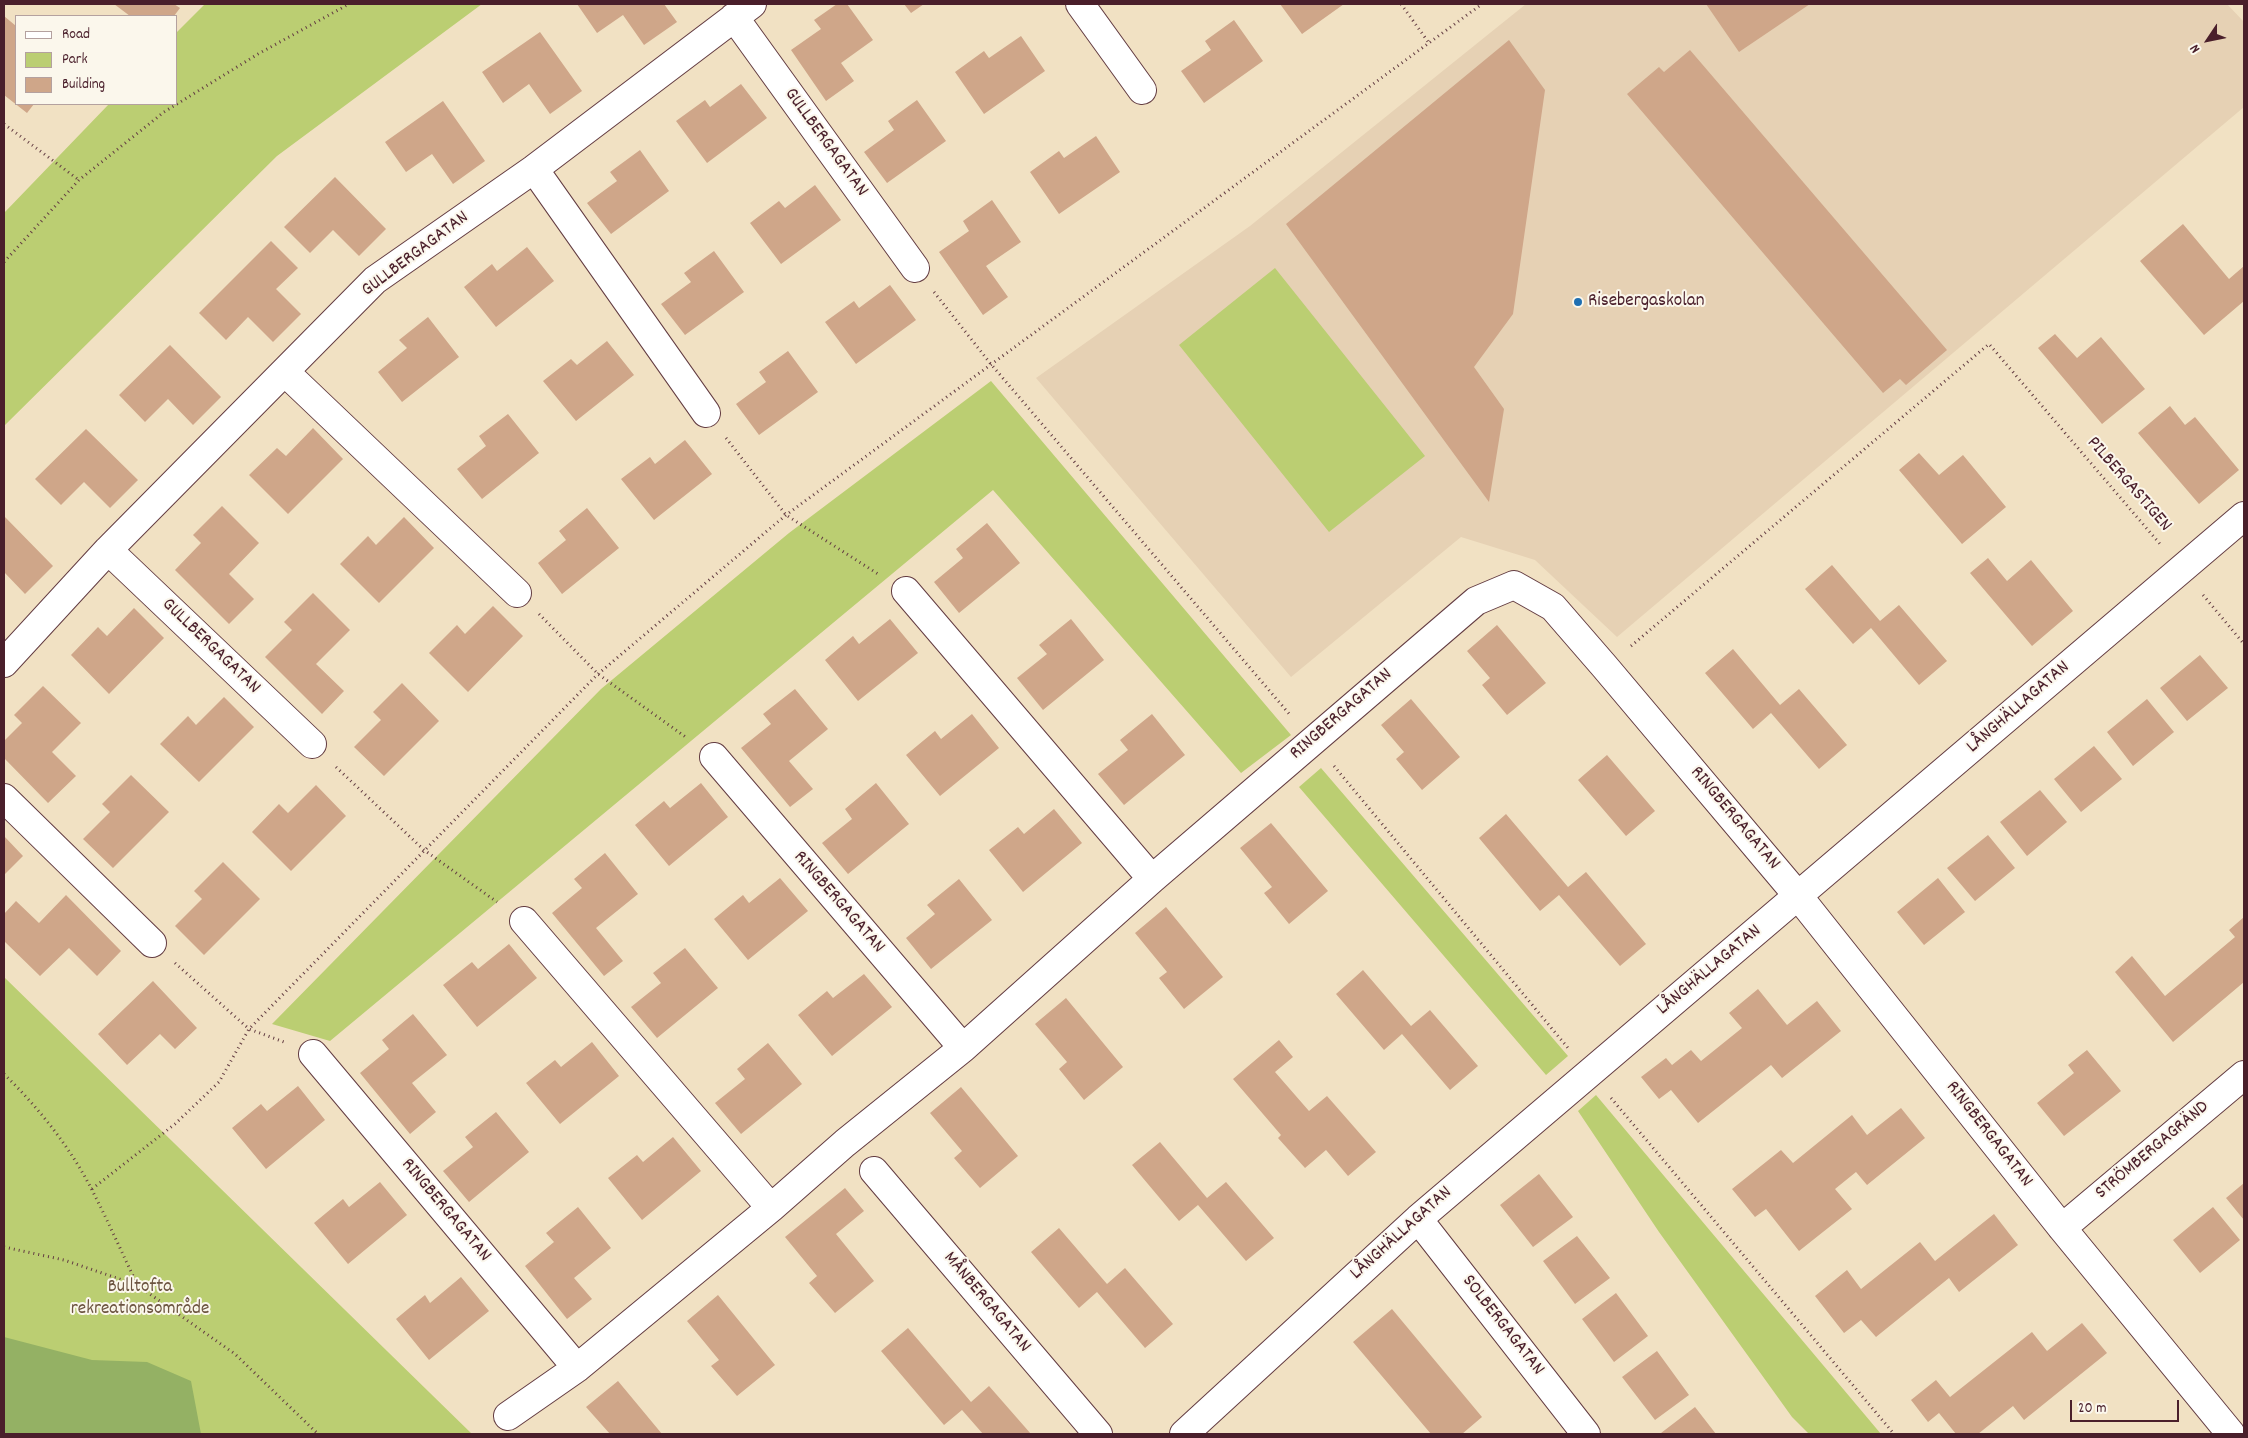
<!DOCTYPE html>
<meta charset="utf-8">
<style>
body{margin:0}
#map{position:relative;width:2248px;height:1438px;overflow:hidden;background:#f1e1c3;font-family:Dekko,sans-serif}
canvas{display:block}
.frame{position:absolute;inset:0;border:5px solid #4a1f2b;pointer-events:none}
.legend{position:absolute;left:15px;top:15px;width:162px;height:90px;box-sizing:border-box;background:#fbf7ec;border:1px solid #b4a19f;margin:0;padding:6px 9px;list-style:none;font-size:15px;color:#4a1f2b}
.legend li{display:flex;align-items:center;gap:10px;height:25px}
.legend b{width:25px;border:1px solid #b4a19f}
.north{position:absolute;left:2183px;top:15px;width:50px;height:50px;-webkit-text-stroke:4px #fbf7ec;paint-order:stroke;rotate:236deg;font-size:14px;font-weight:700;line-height:20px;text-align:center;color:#4a1f2b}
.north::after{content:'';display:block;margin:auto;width:18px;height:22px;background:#4a1f2b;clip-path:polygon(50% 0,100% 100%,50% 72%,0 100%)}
.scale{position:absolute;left:2070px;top:1400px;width:109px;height:22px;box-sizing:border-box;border:2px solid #4a1f2b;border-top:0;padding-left:6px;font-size:15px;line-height:18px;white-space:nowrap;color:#4a1f2b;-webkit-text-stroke:4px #fbf7ec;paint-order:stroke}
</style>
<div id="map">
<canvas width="2248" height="1438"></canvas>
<div class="frame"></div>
<ul class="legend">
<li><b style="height:6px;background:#fff"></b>Road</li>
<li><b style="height:14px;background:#bbce72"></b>Park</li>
<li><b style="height:14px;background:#cfa689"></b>Building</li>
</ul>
<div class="north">N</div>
<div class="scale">20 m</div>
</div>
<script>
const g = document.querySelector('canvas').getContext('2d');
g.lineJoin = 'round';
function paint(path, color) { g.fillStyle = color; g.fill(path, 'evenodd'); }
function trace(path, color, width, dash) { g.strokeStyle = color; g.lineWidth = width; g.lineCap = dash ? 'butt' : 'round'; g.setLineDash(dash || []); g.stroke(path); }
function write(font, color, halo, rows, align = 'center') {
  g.font = font + ' Dekko,sans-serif'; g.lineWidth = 4; g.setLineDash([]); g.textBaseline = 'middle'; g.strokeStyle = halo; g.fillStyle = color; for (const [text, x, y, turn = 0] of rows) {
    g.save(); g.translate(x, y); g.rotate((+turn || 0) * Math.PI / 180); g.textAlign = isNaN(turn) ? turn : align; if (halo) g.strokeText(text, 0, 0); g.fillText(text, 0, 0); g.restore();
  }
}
paint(new Path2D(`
 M1526,4H2227L2244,22V107L1617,637L1535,560L1461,537L1291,677L1036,378L1250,226Z`), '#e6d1b4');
paint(new Path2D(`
 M205,4H482L277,156L4,426V213L109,104H176V33Z
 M1275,268L1425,456L1329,532L1179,345Z
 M991,381L1291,735L1241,773L993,490L330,1041L272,1024L601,689L789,533Z
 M1321,768L1568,1056L1546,1075L1299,787Z
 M4,977L472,1434H4Z
 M1596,1095L1881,1434H1809L1792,1417L1659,1232L1578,1111Z`), '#bbce72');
paint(new Path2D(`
 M4,1337L92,1360L147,1362L191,1381L201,1434H4Z`), '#94b164');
paint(new Path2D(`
 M114,4H174L180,8L174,16H130Z
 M577,4H664L677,22L644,45L623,15L597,33Z
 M837,4H847L873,40L841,63L854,81L826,101L791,50L821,29L814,20Z
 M904,4H924L911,13Z
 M1280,4H1344L1302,34Z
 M1706,4H1810L1739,52Z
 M4,16L16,26V104H34L27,113L4,95Z
 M1234,20L1263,61L1204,103L1181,71L1211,50L1205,41Z
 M540,32L582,91L550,114L529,84L503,103L482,72Z
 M1021,36L1045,71L984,114L955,72L984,51L989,58Z
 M1509,40L1545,90L1513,314L1474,367L1504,409L1489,502L1286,224Z
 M1690,50L1947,350L1906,385L1900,379L1883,393L1627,94L1659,67L1664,72Z
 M741,84L767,118L707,163L676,121L705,100L710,107Z
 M917,100L946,141L887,183L864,152L894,130L888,121Z
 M443,101L485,161L453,184L432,154L406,172L385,142Z
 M1096,136L1120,172L1059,214L1030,172L1059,151L1064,158Z
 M640,150L669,191L611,234L587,203L617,181L610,172Z
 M335,177L386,229L359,256L333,230L310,253L284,227Z
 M815,185L841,220L781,264L750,223L779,201L785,208Z
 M992,200L1021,242L986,266L1008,297L983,315L939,252L969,231L963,221Z
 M2183,224L2229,279L2244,266V301L2204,335L2140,261Z
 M271,241L298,268L276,289L301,314L273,342L248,317L226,340L199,313Z
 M527,247L554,281L496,327L464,287L492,264L497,271Z
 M714,251L744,292L685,335L661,304L691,282L684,273Z
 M890,285L916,320L856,364L825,322L854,301L859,308Z
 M428,317L459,357L402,402L378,372L407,348L399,340Z
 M2055,334L2077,358L2101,337L2145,389L2102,424L2038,348Z
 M607,341L634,375L576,421L543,381L571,359L577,365Z
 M170,345L221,397L193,425L168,399L145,422L119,395Z
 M788,351L818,392L759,435L736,404L766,382L759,372Z
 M2170,406L2185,425L2195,417L2239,470L2199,504L2138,433Z
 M508,414L539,453L482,499L457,469L486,446L479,436Z
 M313,428L343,459L288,514L249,475L277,448L286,456Z
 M86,429L138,480L110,508L84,482L61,505L35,479Z
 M685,440L712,474L654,520L621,479L650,457L655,464Z
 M1919,453L1939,475L1963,455L2006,507L1962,544L1899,470Z
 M222,506L259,543L229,574L254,599L229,624L175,570L201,543L193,535Z
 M587,508L619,548L562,594L538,563L566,540L559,531Z
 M4,516L53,566L25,594L4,572Z
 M404,517L434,548L379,603L340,564L368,536L376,545Z
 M987,523L1020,563L959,613L934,582L963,558L956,549Z
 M1988,558L2007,581L2031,560L2073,611L2032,646L1970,573Z
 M1832,565L1880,621L1899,605L1947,661L1919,685L1871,628L1853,644L1805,589Z
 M313,593L350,630L316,664L344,691L322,714L265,657L292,630L284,622Z
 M493,606L523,636L468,692L429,653L457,625L465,634Z
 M134,608L164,638L109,694L71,655L98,627L107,636Z
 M890,619L918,653L858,701L825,660L853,636L859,644Z
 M1071,619L1104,660L1043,710L1017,678L1047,654L1039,645Z
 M1497,625L1546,683L1507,715L1482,685L1490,678L1467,651Z
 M1733,649L1780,705L1799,689L1847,745L1819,769L1771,713L1753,729L1705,673Z
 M2200,655L2228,688L2187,721L2160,688Z
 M402,683L439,721L384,776L354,747L381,720L373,712Z
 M43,686L81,723L52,752L76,776L48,803L4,758V741L22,723L14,715Z
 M795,689L828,729L789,761L813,789L790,807L741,748L771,724L763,714Z
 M224,697L254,727L199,782L160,744L188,716L196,725Z
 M1411,699L1460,757L1422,790L1396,759L1404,752L1381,725Z
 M2147,699L2174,732L2133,766L2107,732Z
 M972,714L999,748L940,796L906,755L935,731L941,739Z
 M1152,714L1185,755L1124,805L1098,774L1128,750L1120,740Z
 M2094,746L2122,779L2081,812L2054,779Z
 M1607,755L1655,811L1626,836L1578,780Z
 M131,775L169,812L113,868L83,839L110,812L102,804Z
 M701,783L728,817L669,866L635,825L664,801L670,808Z
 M876,783L909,824L848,874L822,843L852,819L845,809Z
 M316,785L346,816L291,871L252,832L279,804L288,813Z
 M2040,790L2067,822L2027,856L2000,822Z
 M1054,809L1082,843L1023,892L989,850L1018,827L1024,834Z
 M1506,814L1568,887L1586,872L1646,944L1620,966L1559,895L1540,911L1479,838Z
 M1271,823L1328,891L1289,924L1264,893L1272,887L1240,848Z
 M1988,835L2015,868L1975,901L1947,868Z
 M4,836L23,856L4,875Z
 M605,853L638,894L596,928L623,961L604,976L552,913L582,888L574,879Z
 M223,862L260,899L204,955L175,926L202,899L194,891Z
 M780,878L808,911L748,960L714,919L743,895L749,903Z
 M1938,878L1965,912L1924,945L1897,912Z
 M959,879L992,920L931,969L906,938L935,914L927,905Z
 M66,895L121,951L97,976L69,948L40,976L4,941V914L16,901L39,923Z
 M1166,907L1223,977L1184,1009L1159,978L1167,972L1135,933Z
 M2244,917V982L2173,1042L2115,972L2132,956L2165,996L2235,937L2229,930Z
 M509,944L537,978L477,1027L443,985L472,962L478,969Z
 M685,948L718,988L657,1038L631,1007L661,983L653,973Z
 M1363,970L1411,1026L1430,1010L1478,1066L1450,1090L1402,1034L1384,1050L1336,994Z
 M864,974L892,1007L832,1056L798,1015L827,991L833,998Z
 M153,981L197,1028L175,1049L160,1034L127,1065L98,1034Z
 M1758,989L1787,1025L1817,1001L1841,1031L1782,1078L1771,1065L1698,1123L1671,1090L1659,1099L1641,1077L1666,1058L1672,1065L1691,1050L1701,1061L1742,1028L1729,1013Z
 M1066,998L1123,1067L1084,1100L1059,1069L1067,1062L1035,1024Z
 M413,1014L447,1055L412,1083L436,1112L410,1134L360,1073L389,1049L382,1040Z
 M1279,1040L1293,1057L1275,1072L1309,1111L1327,1096L1376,1152L1348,1176L1326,1150L1305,1168L1278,1138L1281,1135L1233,1079Z
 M592,1042L619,1076L560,1124L526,1083L555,1060L561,1067Z
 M768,1043L802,1084L741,1134L715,1103L745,1079L737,1069Z
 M2087,1050L2121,1091L2064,1136L2037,1103L2074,1073L2068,1065Z
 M298,1086L325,1120L266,1169L232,1128L261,1104L267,1111Z
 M961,1087L1018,1156L980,1188L954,1158L962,1151L930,1113Z
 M1901,1108L1925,1138L1867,1185L1856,1172L1835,1189L1852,1209L1799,1251L1766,1209L1755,1217L1732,1189L1781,1150L1793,1163L1852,1115L1867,1135Z
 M496,1112L529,1152L469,1202L443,1171L473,1147L465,1137Z
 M673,1137L701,1171L642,1220L608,1178L637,1155L643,1162Z
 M1160,1142L1207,1198L1226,1182L1274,1238L1246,1261L1198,1205L1179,1221L1132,1165Z
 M1539,1174L1573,1217L1533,1247L1500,1205Z
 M380,1182L407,1215L348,1264L314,1223L343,1199L349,1207Z
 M2244,1183V1220L2226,1198Z
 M845,1188L864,1211L836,1234L874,1281L835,1313L809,1283L817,1276L785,1237Z
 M578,1207L611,1248L574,1278L592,1299L567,1319L525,1266L554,1242L546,1233Z
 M2213,1207L2240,1240L2200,1273L2173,1240Z
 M1994,1214L2018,1245L1959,1292L1949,1278L1876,1337L1861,1320L1844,1333L1815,1296L1847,1270L1861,1289L1920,1242L1935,1261Z
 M1059,1228L1107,1284L1125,1268L1173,1324L1145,1348L1097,1292L1079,1308L1031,1252Z
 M1577,1236L1610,1278L1575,1304L1543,1261Z
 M461,1277L489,1311L429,1360L396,1319L425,1295L430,1303Z
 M1616,1293L1648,1336L1614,1362L1582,1319Z
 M718,1295L775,1365L737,1396L711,1366L719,1360L687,1321Z
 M1392,1309L1482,1417L1462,1434H1431L1353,1342Z
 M2082,1323L2107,1353L2024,1420L2013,1406L1978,1434H1956L1939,1413L1928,1422L1911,1400L1936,1380L1950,1397L2032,1332L2047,1351Z
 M908,1328L971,1402L989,1386L1031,1434H983L962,1410L944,1425L881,1351Z
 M1657,1351L1689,1395L1655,1420L1622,1377Z
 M618,1381L662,1434H610L586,1407Z
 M1695,1407L1716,1434H1662L1661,1433Z`), '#cfa689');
const minor = new Path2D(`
 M1080,4L1142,90
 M734,17L915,268
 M534,169L706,413
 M285,372L517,593
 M108,550L312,744
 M906,591L1152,879
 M4,663L108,550L375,280L534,169L752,4
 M714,757L963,1048
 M4,798L152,943
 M524,921L771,1208
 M313,1054L577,1368
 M874,1171L1098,1434
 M1418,1219L1586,1434
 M2062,1228L2244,1075
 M508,1416L577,1368L771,1208L845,1143L963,1048L1152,879L1476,601L1514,585L1553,607L1605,667L1799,897L2062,1228L2231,1434
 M1184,1434L1418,1219L2244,516`);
trace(minor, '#633c42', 30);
trace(new Path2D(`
 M1401,4L1429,43
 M4,124L79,180
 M4,262L79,180L164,112L258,54L349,4
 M934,292L990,363L1291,716
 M726,438L786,515L878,574
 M2203,595L2244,644
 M539,614L598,674L687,738
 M1631,646L1989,344L2160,544
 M1334,766L1568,1048
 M336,767L424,850L497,902
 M175,963L249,1029L284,1042
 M4,1074C38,1107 70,1147 92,1190C108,1221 122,1253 137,1284
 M1611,1098L1894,1434
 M92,1189L175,1124L219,1082L249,1029L598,674L786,515L1482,4
 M4,1247L64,1260L137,1285L235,1354L318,1434`), '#633c42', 3, [1, 4]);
trace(minor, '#fff', 28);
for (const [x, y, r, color] of [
 [1578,302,5,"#1f6fb2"]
]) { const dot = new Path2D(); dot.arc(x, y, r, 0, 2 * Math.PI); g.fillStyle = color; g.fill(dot); trace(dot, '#fbf7ec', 2); }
write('19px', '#4a1f2b', '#fbf7ec', [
 ["GULLBERGAGATAN",825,143,54],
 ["GULLBERGAGATAN",416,255,-37],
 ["PILBERGASTIGEN",2128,485,49],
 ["GULLBERGAGATAN",210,647,44],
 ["LÅNGHÄLLAGATAN",2019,708,-41],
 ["RINGBERGAGATAN",1342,715,-41],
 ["RINGBERGAGATAN",1734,819,50],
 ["RINGBERGAGATAN",838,903,49],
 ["LÅNGHÄLLAGATAN",1710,971,-40],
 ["RINGBERGAGATAN",1988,1135,52],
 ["STRÖMBERGAGRÄND",2153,1151,-40],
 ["RINGBERGAGATAN",445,1211,50],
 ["LÅNGHÄLLAGATAN",1402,1234,-42],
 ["MÅNBERGAGATAN",986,1303,50],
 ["SOLBERGAGATAN",1502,1326,52]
]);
write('19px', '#4a1f2b', '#fbf7ec', [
 ["Risebergaskolan",1588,302]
], 'left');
write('19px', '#6c5440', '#fbf7ec', [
 ["Bulltofta",140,1288],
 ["rekreationsområde",140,1310]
]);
</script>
